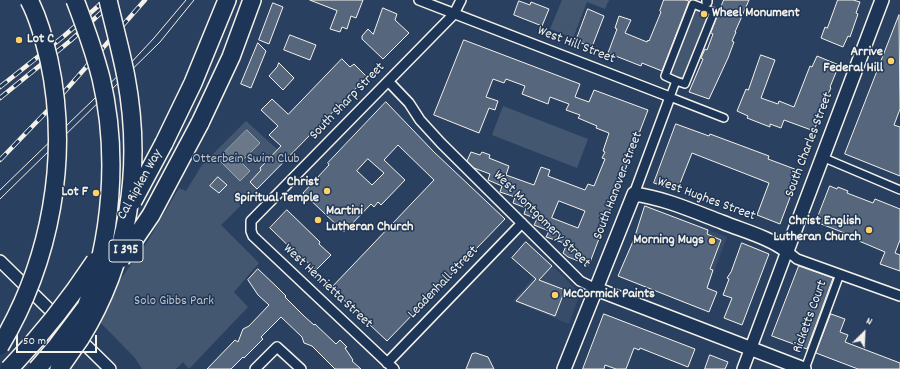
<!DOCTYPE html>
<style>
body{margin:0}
#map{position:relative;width:900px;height:369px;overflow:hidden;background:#2a4060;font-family:Dekko,sans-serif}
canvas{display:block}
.north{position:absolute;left:844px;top:313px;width:40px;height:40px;-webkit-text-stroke:3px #1d3557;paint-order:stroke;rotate:24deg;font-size:11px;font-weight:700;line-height:16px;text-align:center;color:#f4f1e8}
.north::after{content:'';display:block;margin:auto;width:14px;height:18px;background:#f4f1e8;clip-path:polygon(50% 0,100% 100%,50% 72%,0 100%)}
.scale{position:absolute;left:16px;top:335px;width:81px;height:18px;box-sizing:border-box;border:2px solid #f4f1e8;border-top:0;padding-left:5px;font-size:12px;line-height:14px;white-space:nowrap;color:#f4f1e8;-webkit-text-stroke:3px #1d3557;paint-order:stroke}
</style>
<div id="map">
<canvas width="900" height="369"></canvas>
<div class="north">N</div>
<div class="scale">50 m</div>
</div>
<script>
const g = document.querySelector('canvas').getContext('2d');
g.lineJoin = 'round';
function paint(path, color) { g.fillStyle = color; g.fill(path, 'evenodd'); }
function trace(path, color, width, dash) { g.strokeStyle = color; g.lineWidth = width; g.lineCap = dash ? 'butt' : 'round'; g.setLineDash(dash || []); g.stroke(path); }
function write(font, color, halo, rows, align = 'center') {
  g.font = font + ' Dekko,sans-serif'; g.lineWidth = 3; g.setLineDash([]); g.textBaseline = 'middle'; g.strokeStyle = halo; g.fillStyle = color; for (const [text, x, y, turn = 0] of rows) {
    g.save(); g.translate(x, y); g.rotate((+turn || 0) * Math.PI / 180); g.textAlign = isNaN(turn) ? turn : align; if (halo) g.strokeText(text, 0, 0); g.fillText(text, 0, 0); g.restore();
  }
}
paint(new Path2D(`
 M708,230L727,237L700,309L681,302Z
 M548,261L580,294L569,324L513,301Z`), '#374c69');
paint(new Path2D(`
 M562,0H609L605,9L587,2L573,38L550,29Z
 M695,8L711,14L684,81L668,75Z
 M503,106L588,139L577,168L492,135Z
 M246,121L288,159L221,225L259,263L234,292L248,307L189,369L183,362L176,369H142L135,358L94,316L146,244L179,188L186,191L202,165Z`), '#445771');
const water = new Path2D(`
 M247,130L260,143L241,162L250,171L240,181L218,159Z`);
paint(water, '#6a788a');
trace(water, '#a1a8b0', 1);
const building = new Path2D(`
 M310,0H363L356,18L351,16L347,29L342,27L340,32L330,29L337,11Z
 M664,0H685L689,1L662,71L642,63L641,66L608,53L617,29L615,28L619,16L631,20L625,33L647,42L648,40L649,41L661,12L660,11Z
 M724,0H749L735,32H736L732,41L734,42L728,58L709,99L689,92L703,59L701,58L705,49L707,50L713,34L711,33Z
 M838,0H853L860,2L856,13L858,14L850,37L848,36L843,47L821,38L825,27L827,28Z
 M519,1L530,5L531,2L549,9L542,26L514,15Z
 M273,3L283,7L269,44L259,40Z
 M383,8L397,14L395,20L409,33L383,59L362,39V36L368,29L373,34Z
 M588,9L604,16L592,47L576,41Z
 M899,15L900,109L894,125L900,127V176L845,154Z
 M290,35L316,45L310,60L284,50Z
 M464,40L580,84L575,97L589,102L594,90L648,110L589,265L568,257L563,253L567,244L546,237L549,231L534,225L537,219L524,214L526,208L513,203L515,197L500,192L502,186L488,180L490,174L474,168L467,161L471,152L480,155L482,152L490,155L489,158L509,166L506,175L534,185L541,167L550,170L548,176L585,190L588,184L594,186L605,159L602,158L605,152L603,151L609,133L596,128L597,126L578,118L580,115L566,110L569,104L550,97L548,104L522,94L525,86L506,79L504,83L493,79L486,97L498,101L495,110L489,108L479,133L434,115ZM559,201L585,211L578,228L552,218Z
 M258,43L266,51L251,88L241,84Z
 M761,55L775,60L761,98L778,104L779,101L794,107L810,66L812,67L817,56L839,65L830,87L831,88L826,98L824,97L815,119L818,120L814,131L784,120L781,128L770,124V127L747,118L748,116L737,111L746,89L748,90Z
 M342,59L350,67L354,64L367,77L257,189L250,182L261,170L260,168L281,146L269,135L278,126L261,110L272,99L288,114Z
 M279,63L294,78L283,90L269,76L277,67Z
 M386,102L434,152L505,219L387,341L331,288L434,180L398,145L384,160L405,180L381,205L378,202L374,207L371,204L344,232L303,193L329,165L328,163ZM368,159L384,173L372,185L357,171Z
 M676,124L709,136L710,134L769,156L768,159L800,171L780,224L757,215L769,183L692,153L677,191L654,183Z
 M218,177L227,185L219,193L210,186Z
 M830,186L837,189L838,187L848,191L847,193L873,203L875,199L900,209V240L895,253L900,255V271L880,264L885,252L859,241L860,239L816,222Z
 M645,206L708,230L707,234L721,240L710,269L713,270L707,288L717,292L709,312L618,276L634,239Z
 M287,210L320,242L319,244L331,255L316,270L304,259L303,260L270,228Z
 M526,242L552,266L539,280L565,290L555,316L516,301L536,279L512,258Z
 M742,243L769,254L742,325L724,318L732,298L723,295L729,279L727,278L731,272Z
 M799,266L833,278L807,349L772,336Z
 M258,269L277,287L286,296L285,297L304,316L314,325L315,324L336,344L340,340L347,347L345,348L353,360L352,361L361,369H335L312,346L304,343L302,337L281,317L261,337L263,339L244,358L243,357L231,369H207L235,340L238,342L243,329L249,326L269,305L258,295L248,280Z
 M604,314L695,349L688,367L640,348L639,350L634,348L626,369H616L605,365L604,369H583Z
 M831,314L845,319L840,332L848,335L845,342L900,363V369H858L816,353Z
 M476,353L488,357L494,369H466L472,354Z
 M710,355L728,362L725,369H705Z`);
paint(building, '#56677d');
trace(building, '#f4f1e8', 1);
const pedestrian = new Path2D(`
 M676,81L665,76L693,4L714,12L685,84L676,81L670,97L724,118
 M822,157L900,190
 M805,369L840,274`);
const minor = new Path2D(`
 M419,0L670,97L634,194
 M707,2V0
 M388,81L409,103L420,120L441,143L580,281L596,289
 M787,251L797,259L900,296
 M387,363L522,223
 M255,369L277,347L301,369
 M394,369L253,236L251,231V221L454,14L461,0`);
const tertiary = new Path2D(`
 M0,261L110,369
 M743,369L787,251`);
const secondary = new Path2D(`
 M596,289L804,369
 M564,369L634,194C664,198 693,211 722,222C744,231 768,237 787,251L882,0`);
const motorway = new Path2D(`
 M200,123L231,57L252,0
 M164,143L193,83L227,0`);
trace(pedestrian, '#f4f1e8', 10);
trace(minor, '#f4f1e8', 12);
trace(tertiary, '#f4f1e8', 14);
trace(secondary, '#f4f1e8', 16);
trace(motorway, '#f4f1e8', 20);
trace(pedestrian, '#1d3557', 7);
trace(minor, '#1d3557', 9);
trace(tertiary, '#1d3557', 11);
trace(secondary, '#1d3557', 13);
trace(motorway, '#1d3557', 17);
trace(new Path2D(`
 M0,190L127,67L154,38L186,0
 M0,199L160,42L194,0`), '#f4f1e8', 1);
const rail = new Path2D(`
 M0,87L64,36L105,0
 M0,98L70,41L115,0
 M0,160L51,107L145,0`);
trace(rail, '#f4f1e8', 4.5);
trace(rail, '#1d3557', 3, [9]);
const motorwayBridge = new Path2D(`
 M75,0C85,26 94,51 101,78C119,154 112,239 84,313
 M133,201L164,143
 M121,259L151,215L200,123
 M0,346C51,261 70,157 49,60C44,40 39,19 29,0
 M9,369C41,336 70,299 95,261
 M37,369L56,347L89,303
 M59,369C66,359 73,349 80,339C129,260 143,168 126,77C121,51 114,26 108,0`);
trace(motorwayBridge, '#f4f1e8', 20, []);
trace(motorwayBridge, '#1d3557', 17);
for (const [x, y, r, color] of [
 [704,14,4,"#ffd166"],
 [19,40,4,"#ffd166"],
 [891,61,4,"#ffd166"],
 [327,191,4,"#ffd166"],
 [96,193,4,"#ffd166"],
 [318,220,4,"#ffd166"],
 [869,230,4,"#ffd166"],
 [712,241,4,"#ffd166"],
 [555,295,4,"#ffd166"]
]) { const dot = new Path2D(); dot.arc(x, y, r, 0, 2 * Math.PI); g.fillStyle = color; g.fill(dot); trace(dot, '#1d3557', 1.5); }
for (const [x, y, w] of [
 [126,251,34]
]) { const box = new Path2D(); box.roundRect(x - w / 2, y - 11, w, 22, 3); g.fillStyle = '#1d3557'; g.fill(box); trace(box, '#f4f1e8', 1); }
write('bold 13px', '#f4f1e8', null, [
 ["I 395",126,251]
]);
write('bold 14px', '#f4f1e8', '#1d3557', [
 ["Wheel Monument",712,14,"left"],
 ["Lot C",27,40,"left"],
 ["Arrive",883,53],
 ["Federal Hill",883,69],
 ["Christ",319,183],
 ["Spiritual Temple",319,199],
 ["Lot F",88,193],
 ["Martini",326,212,"left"],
 ["Lutheran Church",326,228,"left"],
 ["Christ English",861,222],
 ["Lutheran Church",861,238],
 ["Morning Mugs",704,241],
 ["McCormick Paints",563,295,"left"]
], 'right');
write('14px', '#f4f1e8', '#1d3557', [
 ["West Hill Street",576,46,21],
 ["South Sharp Street",348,102,-46],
 ["South Charles Street",810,145,-69],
 ["Cal Ripken Way",141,185,-61],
 ["South Hanover Street",619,186,-69],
 ["West Hughes Street",706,200,20],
 ["West Montgomery Street",541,220,45],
 ["Leadenhall Street",444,283,-46],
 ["West Henrietta Street",327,287,43],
 ["Ricketts Court",811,317,-70]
]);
write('14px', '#bfc3c4', '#1d3557', [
 ["Otterbein Swim Club",246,160],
 ["Solo Gibbs Park",174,302]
]);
</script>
